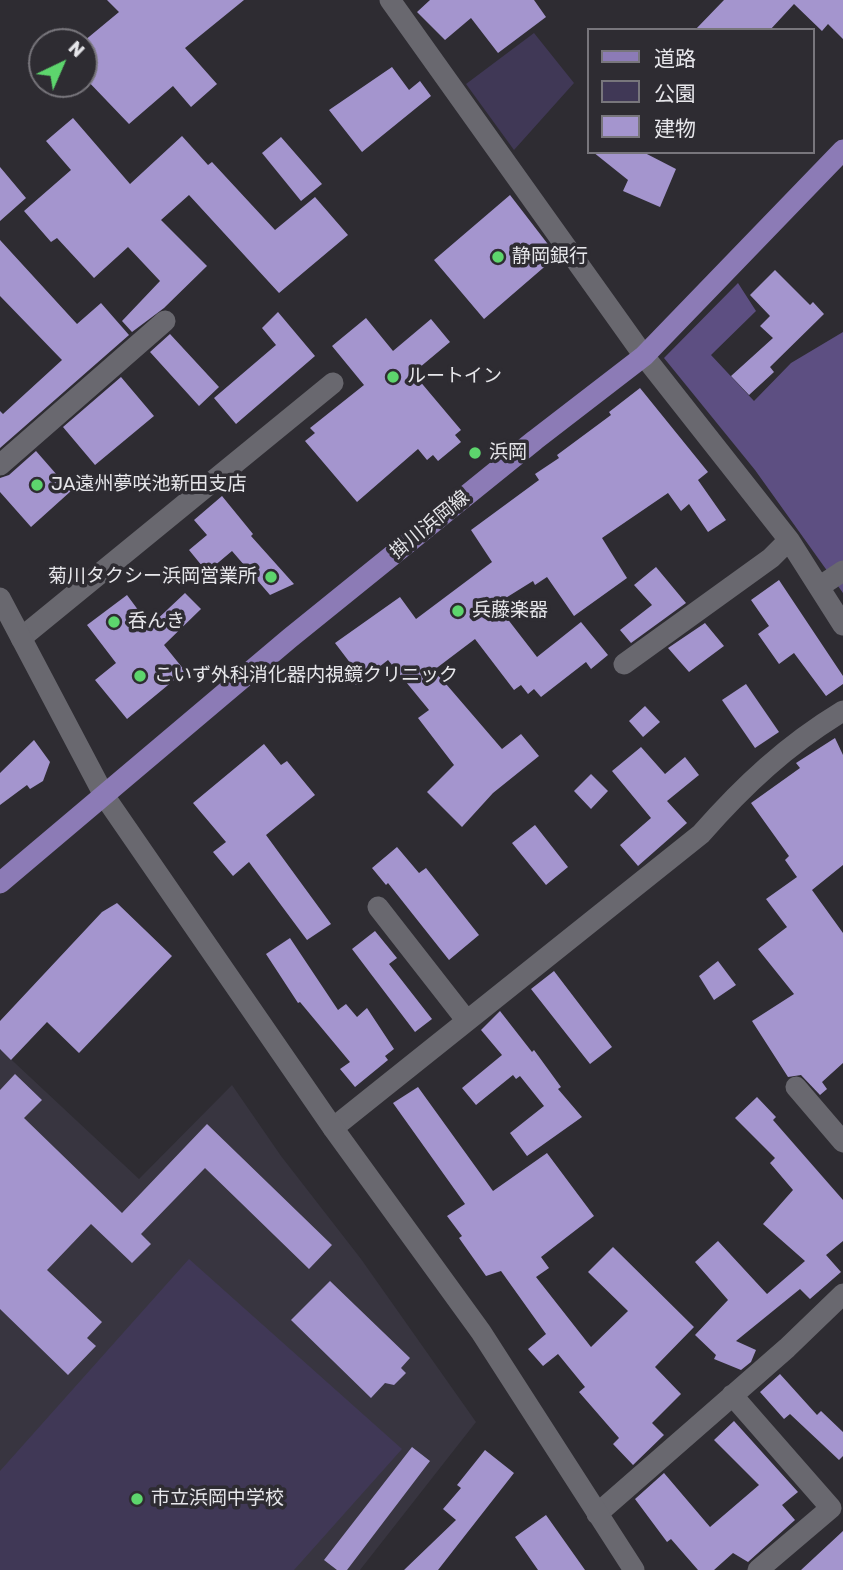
<!DOCTYPE html>
<meta charset="utf-8">
<style>
body{margin:0}
#map{position:relative;width:843px;height:1570px;overflow:hidden;background:#2e2c32;font-family:Rubik,"Noto Sans JP",sans-serif}
canvas{display:block}
.legend{position:absolute;left:587px;top:28px;width:228px;height:126px;box-sizing:border-box;background:#2e2c32;border:2px solid #78767c;margin:0;padding:9px 12px;list-style:none;font-size:21px;color:#e6e6ea}
.legend li{display:flex;align-items:center;gap:14px;height:35px}
.legend b{width:35px;border:2px solid #78767c}
.north{position:absolute;left:28px;top:28px;width:70px;height:70px;box-sizing:border-box;background:#2e2c32;border:2px solid #78767c;border-radius:50%;rotate:44deg;font-size:19px;font-weight:700;line-height:28px;text-align:center;color:#e6e6ea}
.north::after{content:'';display:block;margin:auto;width:24px;height:32px;background:#5dd56d;clip-path:polygon(50% 0,100% 100%,50% 72%,0 100%)}
</style>
<div id="map">
<canvas width="843" height="1570"></canvas>
<ul class="legend">
<li><b style="height:9px;background:#8c7bb6"></b>道路</li>
<li><b style="height:19px;background:#403856"></b>公園</li>
<li><b style="height:19px;background:#a495ce"></b>建物</li>
</ul>
<div class="north">N</div>
</div>
<script>
const g = document.querySelector('canvas').getContext('2d');
g.lineJoin = 'round';
function paint(path, color) { g.fillStyle = color; g.fill(path, 'evenodd'); }
function trace(path, color, width, dash) { g.strokeStyle = color; g.lineWidth = width; g.lineCap = dash ? 'butt' : 'round'; g.setLineDash(dash || []); g.stroke(path); }
function write(font, color, halo, rows, align = 'center') {
  g.font = font + ' Rubik,"Noto Sans JP",sans-serif'; g.lineWidth = 7; g.setLineDash([]); g.textBaseline = 'middle'; g.strokeStyle = halo; g.fillStyle = color; for (const [text, x, y, turn = 0] of rows) {
    g.save(); g.translate(x, y); g.rotate((+turn || 0) * Math.PI / 180); g.textAlign = isNaN(turn) ? turn : align; if (halo) g.strokeText(text, 0, 0); g.fillText(text, 0, 0); g.restore();
  }
}
paint(new Path2D(`
 M0,1049L139,1179L232,1085L281,1156L361,1259L476,1422L360,1570H0Z`), '#383540');
paint(new Path2D(`
 M534,33L574,83L514,150L466,84Z
 M189,1259L402,1449L294,1570H0V1471Z`), '#403856');
paint(new Path2D(`
 M738,283L756,311L711,355L754,401L791,363L843,332V593L755,470L664,358Z`), '#5d4f82');
paint(new Path2D(`
 M107,0H244L185,48L217,84L191,107L173,86L129,124L84,77V41L119,12Z
 M430,0H534L546,17L498,53L471,18L445,40L417,12Z
 M724,0H843V39L828,24L822,31L794,4L770,30H695Z
 M392,67L409,90L420,81L431,96L362,152L329,110Z
 M73,118L130,184L182,136L208,165L212,162L275,230L315,197L348,235L279,293L189,195L161,220L207,266L164,308L132,332L122,321L160,281L128,247L94,278L57,238L51,242L24,211L71,170L46,141Z
 M281,137L322,184L301,201L262,153Z
 M593,152H643L676,169L660,207L623,191L628,180Z
 M0,167L26,198L0,221Z
 M510,195L557,256L484,319L434,260Z
 M0,240L77,324L101,303L129,335L0,448V411L3,414L62,360L0,296Z
 M775,270L810,305L813,302L824,314L770,367L774,372L749,395L731,376L773,338L760,326L770,316L750,295Z
 M278,312L315,356L236,424L214,398L276,345L262,328Z
 M366,318L393,351L431,319L450,342L413,373L461,430L455,435L461,442L438,461L433,455L427,460L418,449L357,502L305,441L315,433L310,428L364,385L332,346Z
 M170,334L219,387L199,406L150,352Z
 M121,377L154,416L95,465L63,427Z
 M640,388L708,472L698,480L726,520L708,532L689,504L681,511L668,493L602,538L627,578L574,616L547,577L535,585L533,581L496,604L537,657L581,622L608,655L591,669L586,662L541,697L534,689L528,694L521,685L514,690L475,639L434,670L502,749L521,734L539,756L493,793L462,827L427,792L454,765L418,718L429,710L388,660L356,685L345,670L351,664L335,643L400,597L416,619L492,562L471,530L539,480L535,474L559,458L557,455L611,415L609,412Z
 M36,451L71,491L31,527L0,492V478L9,475Z
 M222,496L253,534L251,536L294,584L270,595L232,551L207,572L189,550L207,535L194,520Z
 M656,567L686,603L631,643L620,630L652,605L634,585Z
 M779,580L843,676V684L826,696L794,653L779,664L758,634L769,626L751,600Z
 M185,593L201,609L164,645L185,671L127,719L95,680L116,663L87,625L127,595L150,626Z
 M705,623L724,646L689,672L668,648Z
 M746,684L779,732L755,748L722,700Z
 M645,706L660,722L643,737L629,721Z
 M835,738L843,755V865L812,890L843,933V1063L822,1082L827,1089L820,1095L801,1075L788,1077L752,1021L794,994L758,949L787,927L766,899L797,877L785,860L789,856L751,803L800,768L796,763Z
 M34,740L50,762L43,781L30,789L27,785L0,805V773Z
 M264,744L281,765L287,761L315,795L266,835L331,924L307,940L249,862L233,876L213,852L226,842L193,803Z
 M641,747L665,774L685,757L699,775L667,801L687,823L638,866L620,845L651,818L612,771Z
 M591,774L608,791L591,809L574,791Z
 M535,825L568,867L546,885L512,843Z
 M397,847L419,873L426,868L479,935L449,960L388,883L386,885L372,868Z
 M117,903L172,956L79,1053L47,1022L11,1060L0,1049V1021L102,912Z
 M375,931L397,958L389,964L432,1019L415,1032L352,949Z
 M290,938L338,1010L346,1004L357,1017L367,1008L394,1049L385,1056L388,1060L355,1087L340,1069L350,1062L300,1002L298,1003L266,954Z
 M718,961L736,985L714,1000L699,976Z
 M554,971L612,1047L590,1064L531,989Z
 M500,1011L532,1052L534,1050L561,1087L558,1089L582,1117L527,1156L510,1133L544,1106L520,1076L516,1079L513,1075L476,1105L462,1088L502,1055L481,1030Z
 M15,1074L42,1100L24,1118L122,1213L207,1124L332,1245L309,1269L205,1168L141,1234L151,1244L132,1263L91,1224L47,1270L102,1322L87,1338L96,1346L68,1375L0,1309V1090Z
 M418,1087L493,1191L547,1153L594,1216L541,1257L549,1268L536,1277L591,1347L628,1311L588,1272L613,1247L694,1327L655,1367L681,1394L652,1423L664,1435L633,1465L613,1444L619,1438L579,1392L585,1387L558,1354L543,1366L528,1349L546,1334L501,1271L486,1276L459,1238L462,1236L447,1216L465,1204L393,1103Z
 M757,1097L776,1117L773,1120L843,1200V1241L826,1255L841,1272L810,1299L800,1289L736,1341L756,1350L751,1362L741,1370L714,1359L716,1355L695,1335L728,1300L695,1262L718,1241L767,1294L805,1261L763,1224L793,1190L770,1163L775,1158L735,1118Z
 M330,1281L410,1358L401,1368L406,1373L394,1385L385,1383L371,1398L291,1320Z
 M780,1374L817,1415L821,1411L843,1432V1456L839,1460L790,1414L784,1419L760,1392Z
 M734,1421L798,1492L782,1505L795,1520L748,1562L733,1553L714,1570H698L671,1539L667,1542L635,1499L664,1473L710,1527L759,1485L714,1440Z
 M412,1447L430,1461L347,1570H337L324,1560Z
 M485,1450L514,1473L438,1570H404L456,1520L443,1509L461,1488L457,1485Z
 M546,1515L585,1570H538L515,1537Z
 M843,1531V1570H801Z`), '#a495ce');
trace(new Path2D(`
 M390,0L644,356L789,540L843,625
 M0,465L165,321
 M819,587L843,571
 M21,638L333,383
 M624,664L771,558L789,540
 M378,907L467,1021
 M796,1087L843,1142
 M333,1128L701,834C744,785 787,745 843,711
 M732,1395L831,1508L758,1570
 M597,1514L787,1348L843,1294`), '#69686f', 21);
trace(new Path2D(`
 M0,598L105,797L333,1128L481,1332L634,1570`), '#69686f', 21);
trace(new Path2D(`
 M0,883L290,638L535,440L644,356L843,150`), '#8c7bb6', 21);
for (const [x, y, r, color] of [
 [498,257,7,"#5dd56d"],
 [393,377,7,"#5dd56d"],
 [475,453,7,"#5dd56d"],
 [37,485,7,"#5dd56d"],
 [271,577,7,"#5dd56d"],
 [458,611,7,"#5dd56d"],
 [114,622,7,"#5dd56d"],
 [140,676,7,"#5dd56d"],
 [137,1499,7,"#5dd56d"]
]) { const dot = new Path2D(); dot.arc(x, y, r, 0, 2 * Math.PI); g.fillStyle = color; g.fill(dot); trace(dot, '#2e2c32', 2.5); }
write('19px', '#e6e6ea', '#2e2c32', [
 ["静岡銀行",512,257],
 ["ルートイン",407,377],
 ["浜岡",489,453],
 ["JA遠州夢咲池新田支店",51,485],
 ["菊川タクシー浜岡営業所",257,577,"right"],
 ["兵藤楽器",472,611],
 ["呑んき",128,622],
 ["こいず外科消化器内視鏡クリニック",154,676],
 ["市立浜岡中学校",151,1499]
], 'left');
write('19px', '#e6e6ea', '#2e2c32', [
 ["掛川浜岡線",430,525,-39]
]);
</script>
